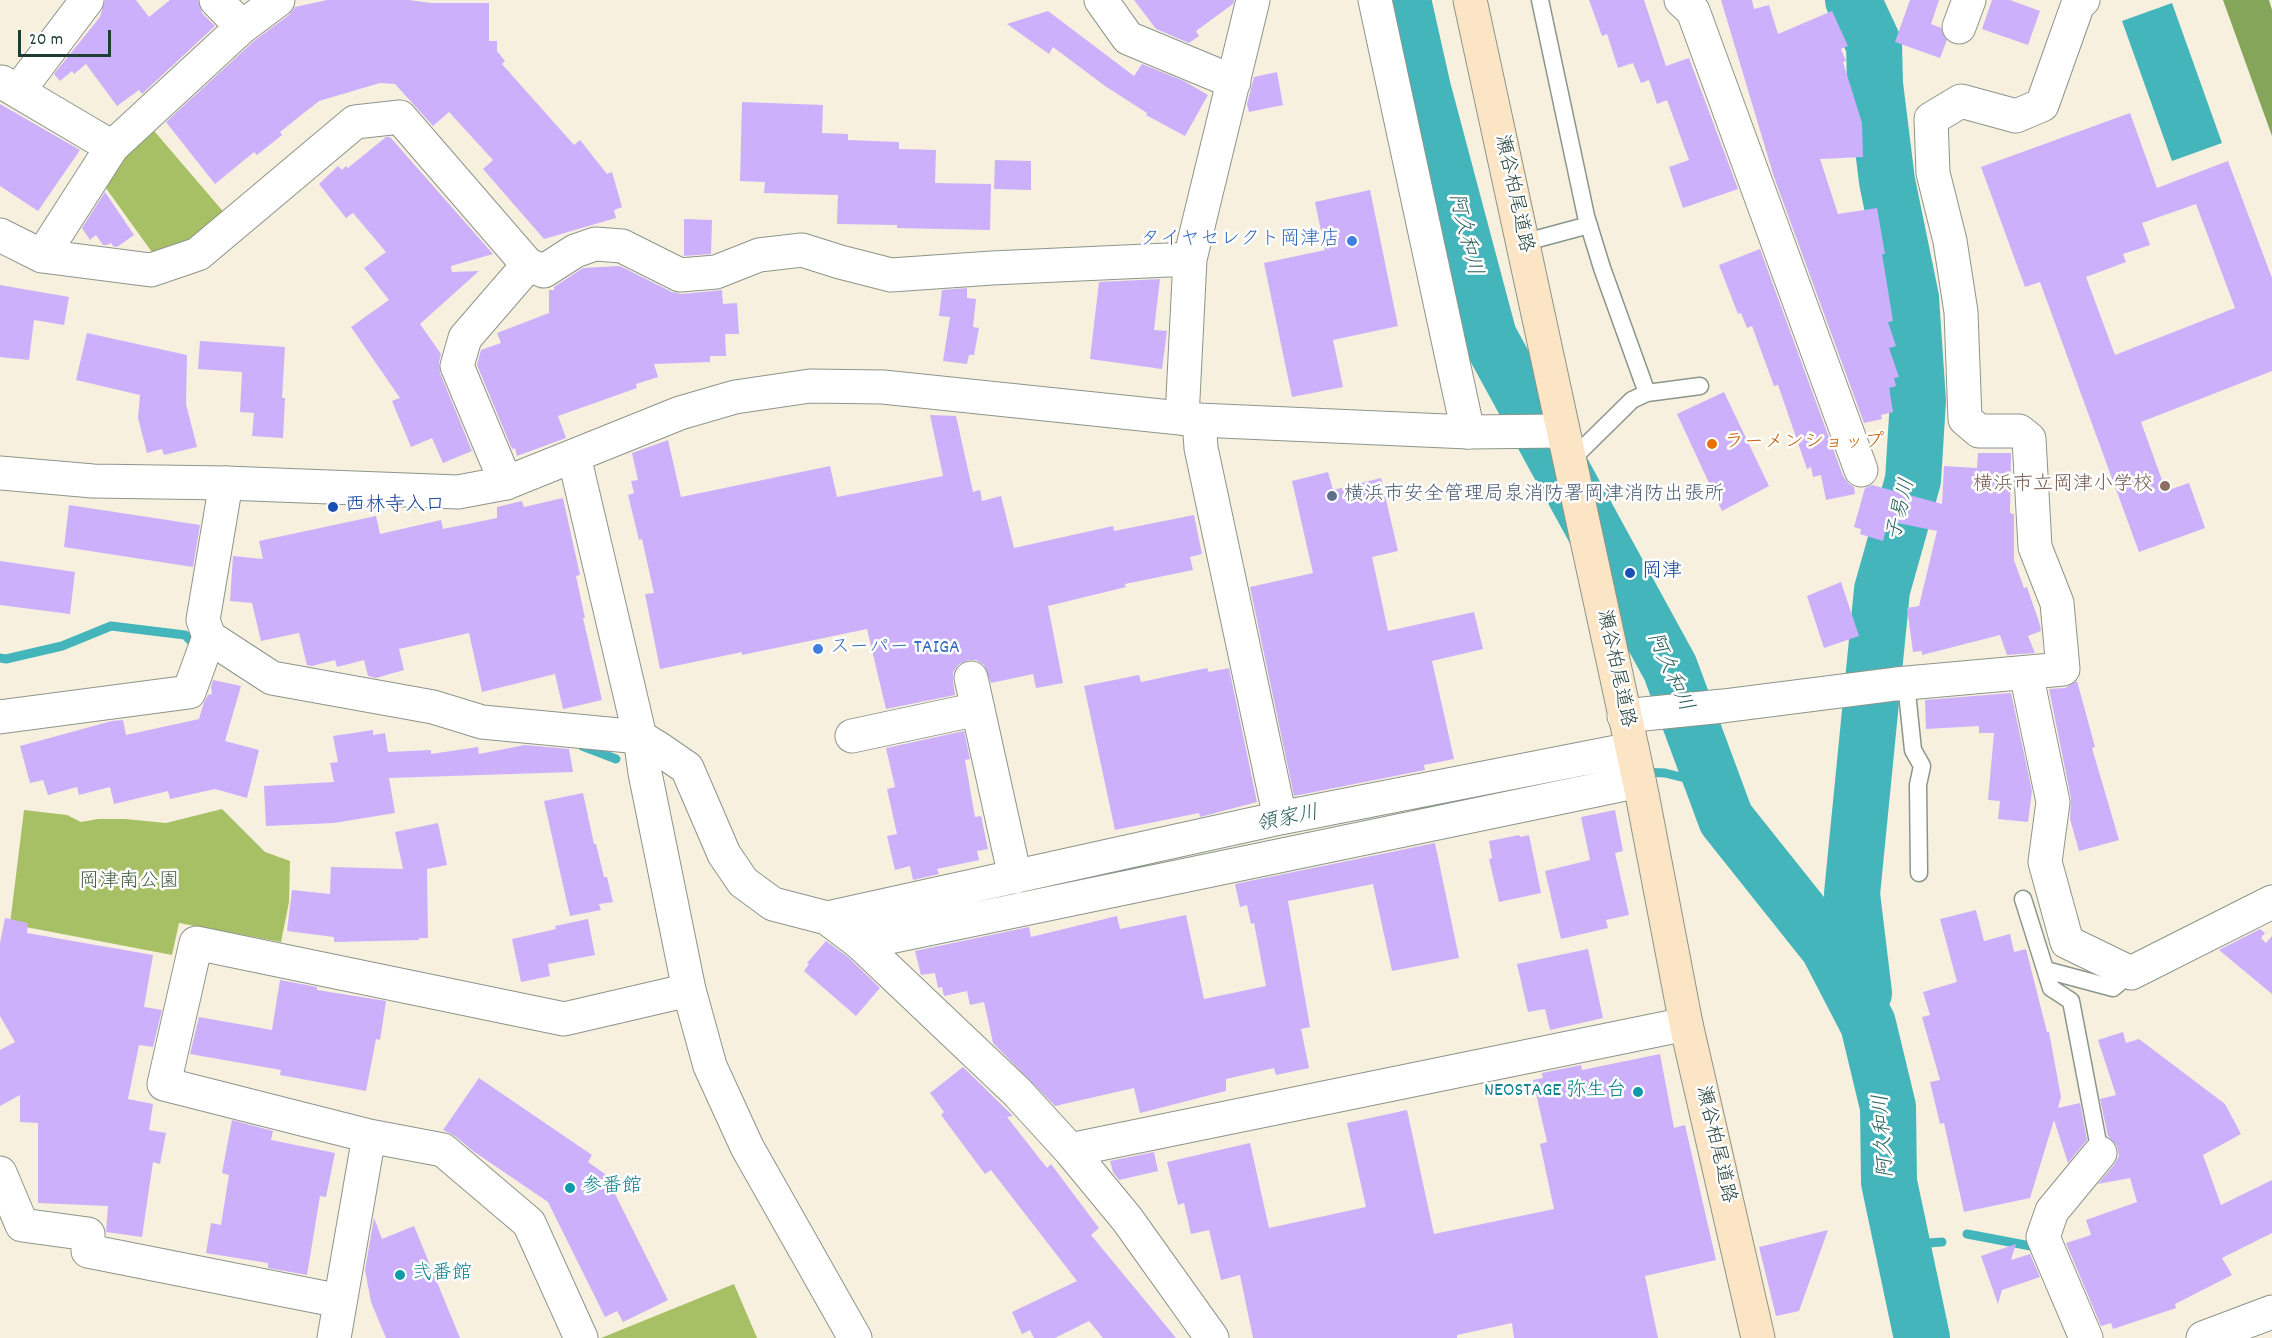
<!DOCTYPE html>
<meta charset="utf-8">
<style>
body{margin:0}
#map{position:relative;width:2272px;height:1338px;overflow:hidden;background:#f7f0df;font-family:Dekko,sans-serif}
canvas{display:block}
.scale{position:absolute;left:18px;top:30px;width:93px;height:27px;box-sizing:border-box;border:3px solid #1f3d34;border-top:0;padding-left:8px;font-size:18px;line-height:21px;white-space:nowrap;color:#1f3d34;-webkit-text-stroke:4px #fff;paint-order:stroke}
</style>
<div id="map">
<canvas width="2272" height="1338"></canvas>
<div class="scale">20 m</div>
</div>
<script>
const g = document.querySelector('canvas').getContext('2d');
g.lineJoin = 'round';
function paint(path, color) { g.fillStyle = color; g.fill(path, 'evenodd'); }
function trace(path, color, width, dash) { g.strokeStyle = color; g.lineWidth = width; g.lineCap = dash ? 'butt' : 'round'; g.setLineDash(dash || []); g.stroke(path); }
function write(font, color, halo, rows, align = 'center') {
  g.font = font + ' Dekko,"Klee One",sans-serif'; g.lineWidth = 5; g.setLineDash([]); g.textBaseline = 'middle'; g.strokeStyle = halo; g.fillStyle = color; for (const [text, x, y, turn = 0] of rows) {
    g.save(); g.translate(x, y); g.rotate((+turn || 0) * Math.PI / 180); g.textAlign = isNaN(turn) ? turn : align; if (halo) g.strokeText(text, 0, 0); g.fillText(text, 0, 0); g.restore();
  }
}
paint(new Path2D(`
 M149,125L227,216L196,247L154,255L103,184Z
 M222,809L265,852L290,861L289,902L281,942L179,923L172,955L10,924L24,810L67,815L81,822L98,819H125L166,823Z
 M734,1284L757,1338H601Z`), '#a7c065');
paint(new Path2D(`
 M2223,0H2269L2272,10V136Z`), '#85a65a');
paint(new Path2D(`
 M2172,3L2222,143L2172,161L2122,21Z`), '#45b5bc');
trace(new Path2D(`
 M0,658L6,659L62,646L111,626L185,635L199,649
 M582,746L616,759
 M1643,772L1665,773L1713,785
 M1967,1234L2036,1247
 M1902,1245L1942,1242`), '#45b5bc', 9);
trace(new Path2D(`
 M1403,0L1423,89L1489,337L1670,668L1726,819L1828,947L1868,1024L1888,1107L1889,1182L1922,1338
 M1853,0L1874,45L1875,84L1887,181L1911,298L1918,401L1913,480L1882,590L1852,894L1864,993`), '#45b5bc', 56);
paint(new Path2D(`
 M105,0H136L149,17L170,0H198L202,13L215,26L142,94L139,90L117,106L86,64L74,74L72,71L60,81L54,74L100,17Z
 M327,0H409L431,3H489V41H497V51L505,61L502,64L574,145L580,140L607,174L612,172L622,207L614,210L616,218L544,239L483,169L493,160L449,112L433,126L395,84L380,83L319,101L280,132L282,135L257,155L254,152L215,184L166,122L254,41L289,15L295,7Z
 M1134,0H1234L1233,4L1196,31L1199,36L1189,43L1156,29Z
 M1589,0H1644L1666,66L1689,58L1738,189L1683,208L1669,167L1689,160L1667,100L1657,104L1649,80L1641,83L1633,63L1618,68L1607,34L1602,36Z
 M1721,0H1752L1754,9L1769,5L1778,34L1832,11L1848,46L1841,49L1846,61L1843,62L1862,123L1863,157L1820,159L1838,214L1877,208L1885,254H1882L1893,321L1888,322L1896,346L1889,348L1899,377L1894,378L1896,386L1889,388L1893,412L1881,415L1882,419L1864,423L1774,177Z
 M1910,0H1939L1931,24L1941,28L1947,40L1940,58L1895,42Z
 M1992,0H2010L2040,11L2028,45L1982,29Z
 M1048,11L1134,76L1142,64L1184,81L1208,95L1185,136L1146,115L1147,113L1105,86L1053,47L1049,54L1007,24Z
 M1277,72L1283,105L1249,112L1247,104L1254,77Z
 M742,102L823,105L822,133L848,134V140L899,142V149L936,150L935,183L991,184L990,230L897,228V225L837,224L838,195L764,193L765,182L740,181Z
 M0,104L80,150L38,211L0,186Z
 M2130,113L2157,188L2228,161L2272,278V371L2141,422L2166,491L2189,483L2205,528L2139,552L2040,282L2025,287L1981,167ZM2196,204L2235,308L2115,355L2086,277L2126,262L2123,254L2150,245L2142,223Z
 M386,137H390L493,254L451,266L452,272L479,271L420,324L441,354L439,362L440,373L472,451L443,463L432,438L411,447L392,401L400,398L351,327L389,300L364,268L386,252L353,213L346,218L319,184L338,166L342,170L346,166L348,168Z
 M995,160L1031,161V190L994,189Z
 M1370,190L1398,326L1333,340L1343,387L1292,397L1264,263L1325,250L1315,202Z
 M105,192L134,235L117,247L113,246L111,243L107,245H103L96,235L90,240L82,228Z
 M684,219L712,220L711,254L684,256Z
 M1760,249L1843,476L1849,484L1854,487L1855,494L1826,500L1821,475L1813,477L1811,467L1807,469L1778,385L1774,386L1752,326L1747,328L1741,313L1738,314L1719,265Z
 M620,266L672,292L682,294L722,290L723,304L737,303L739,334H725L726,356H710V362L654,364L658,377L636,384L637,388L558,416L566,438L517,456L515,448L512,449L477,365L481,350L501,343L497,333L549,313V290H554V287L583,268Z
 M1160,279L1154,330L1167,331L1162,369L1090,359L1099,282Z
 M0,285L69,297L64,325L34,320L29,360L0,357Z
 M967,288V298L976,299L973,327L979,328L974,355H969L967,364L943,361L950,317L939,316L942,290Z
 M87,333L187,355L186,404L197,447L164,455L162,449L147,453L138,418L140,395L76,380Z
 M200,341L285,347L282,398H285L283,438L252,436L254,413L240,412L242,372L198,369Z
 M1724,392L1769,486L1722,511L1677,414Z
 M930,415L956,416L973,492L980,490L982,501L1001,496L1014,548L1113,526L1114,531L1194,515L1202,554L1190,557L1193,570L1125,584L1126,587L1048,606L1063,683L1036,688L1033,674L991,683L984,665L976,660H968L959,664L953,672V681L955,695L886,709L867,629L742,655V652L660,669L645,594L654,593L642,539L639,540L628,495L634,493L631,481L638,480L632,453L668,440L681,497L830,466L837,497L943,476Z
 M1978,453H2011L2010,513L2014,514V560L2024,588L2027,587L2040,625L2041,631L2028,636L2035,653L2007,655L2000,635L1922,655V651L1913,652L1907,608L1919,606L1937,531L1888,521L1883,541L1860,534L1861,529L1854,527L1865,488L1872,485L1942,504L1944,466L1977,468Z
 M1328,472L1333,490L1381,478L1398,551L1372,557L1388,631L1474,612L1483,649L1432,661L1454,759L1424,765L1425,770L1294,796L1250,587L1313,573L1292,481Z
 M563,498L580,575L576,576L585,618H583L602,700L563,709L555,674L482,692L469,633L399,649L404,670L376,678L368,676L364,660L337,667L335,660L312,666L307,665L299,633L261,641L252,603L230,601L233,556L263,559L259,541L376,516L380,534L441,520L443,529L497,518V507L522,501L524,507Z
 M69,505L200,525L193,567L64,547Z
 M0,561L75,572L70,614L0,605Z
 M1841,582L1859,636L1824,648L1807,596Z
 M1207,668L1209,672L1229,668L1257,802L1200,817L1199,813L1115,830L1084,686L1139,675L1141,682Z
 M213,680L241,686L225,741L259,750L247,798L215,789L170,799L168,791L114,804L110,787L79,795L77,787L48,795L43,780L30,783L20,746L112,721L123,720L126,735L199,719L204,702L208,695L212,694L211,687Z
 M2077,681L2095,747L2092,748L2119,840L2079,851L2070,819L2071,798L2049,689L2065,688Z
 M2011,693L2032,791L2028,822L1998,819L2000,801L1988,800L1994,733H1979V726L1926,729L1925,700Z
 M373,730V735L385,733L388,752L431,750V754L478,747L479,754L525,745L569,749L573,772L389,778L395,813L334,823L266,826L264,786L334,782L330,763L338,762L333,736Z
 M964,731L970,759L965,760L975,817L981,816L988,849L977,851L979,860L937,869L939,874L913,880L910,866L895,870L887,836L897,834L887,789L895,787L886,748Z
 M583,793L594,844H596L604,877H607L613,902L599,904L601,910L570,916L544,801Z
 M1615,810L1623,851L1615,853L1629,915L1606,920L1608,928L1561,939L1545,871L1590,860L1581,817Z
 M438,823L447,865L427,869L428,938H419V940L334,942V937L287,931L292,890L330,894L331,867L403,869L395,832Z
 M1519,835L1520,837L1529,835L1541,893L1499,902L1489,859L1492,858L1489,841Z
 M1435,843L1459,958L1392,971L1373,884L1288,901L1310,1027L1301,1029L1309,1068L1276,1075L1274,1068L1226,1079V1091L1140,1113L1134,1088L1055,1106L993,1043L984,1002L970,1005L967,991L944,996L942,987L938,988L935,973L921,975L915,951L1029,927L1031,937L1117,916L1120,929L1186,915L1204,999L1266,986L1254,923L1251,924L1247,905L1240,907L1235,884Z
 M1976,910L1984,941L2010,934L2014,952L2026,949L2047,1032H2049L2061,1097L2058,1108L2080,1103L2087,1140L2068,1163L2054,1120L2030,1198L1964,1212L1944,1123L1940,1124L1930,1082L1940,1080L1922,1017L1930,1015L1923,992L1957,982L1940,919Z
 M5,918L28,923L27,933L153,955L144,1007L162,1010L153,1047L139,1045L128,1099L153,1104L149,1130L166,1133L160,1164L153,1162L142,1237L106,1232L108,1206L38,1203V1123L20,1122V1095L0,1106V1050L15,1042L0,1016V943Z
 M588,919L595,955L548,964L550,976L521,982L512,939L556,929L555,926Z
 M2260,929L2265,933L2261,938L2266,943L2272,936V994L2219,950Z
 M826,941L848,957L880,988L856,1016L804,971L809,964L807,963Z
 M1588,949L1603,1018L1550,1030L1545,1009L1528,1012L1517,964Z
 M280,980L317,987V990L386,1001L380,1040L376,1039L366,1091L280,1075L281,1070L190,1054L199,1017L272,1030Z
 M2123,1032L2126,1043L2139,1039L2225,1104L2241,1134L2203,1155L2221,1205L2272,1180V1233L2222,1258L2232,1275L2175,1304L2176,1308L2113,1329L2111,1323L2101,1326L2066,1243L2091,1235L2086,1220L2137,1202L2130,1178L2098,1184L2114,1165L2119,1156L2117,1146L2108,1136L2100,1099L2116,1095L2098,1040Z
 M1660,1054L1674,1128L1685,1125L1716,1260L1645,1276L1658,1338H1514L1512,1323L1457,1335V1338H1253L1240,1275L1221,1280L1209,1230L1191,1234L1184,1203L1178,1205L1167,1162L1250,1143L1269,1228L1366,1207L1347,1123L1407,1110L1434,1234L1554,1209L1540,1144L1547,1142L1533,1080L1543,1078L1542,1073L1581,1065L1582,1070Z
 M963,1067L1013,1116L1007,1117L1047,1168L1051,1164L1099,1228L1091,1235L1176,1338H1103L1089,1321L1055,1338H1034L1030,1330L1022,1334L1012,1312L1077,1281L991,1170L985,1174L941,1115L944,1112L930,1093Z
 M479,1078L592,1155L588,1162L605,1174L668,1300L623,1322L617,1311L605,1317L548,1202L473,1151L455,1136L443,1130Z
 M232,1120L273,1131L271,1140L335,1153L326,1197L320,1196L307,1275L268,1268V1263L206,1253L211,1223L221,1225L229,1175L222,1173Z
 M1154,1152L1158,1171L1119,1180L1113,1172L1110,1161Z
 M374,1218L382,1239L414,1226L460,1338H386L371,1302L365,1270Z
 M1828,1230L1799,1311L1776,1316L1759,1247Z
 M2016,1244L2011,1260L2030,1254L2040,1277L2002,1290L1998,1304L1981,1256Z`), '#ccb0fb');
const service = new Path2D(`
 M1540,0L1586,216L1602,268L1647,393L1632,400L1569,462
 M1522,243L1589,225
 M1647,393L1700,386
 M1906,683L1913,750L1922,766L1918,785L1919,873
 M2023,899L2051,988L2071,1001L2100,1153
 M2046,970L2113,988L2131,973`);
const minor = new Path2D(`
 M216,0L242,27
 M1101,0L1128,38L1234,82
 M1375,0L1468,432
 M1681,0L1693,11L1861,470
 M1959,27L1969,0
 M2,82L112,147
 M19,90L87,0
 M0,235L42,256L151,270L198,254L355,122L400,117L528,265L465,338L457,366L506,483
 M42,256L112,147L242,27L278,0
 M528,265L544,271L575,251L595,244L622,246L680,275L716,272L759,255L802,250L840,262L891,275L992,268L1190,259
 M1182,418L1190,259L1253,0
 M1199,420L1201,448L1280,818
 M209,637L203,620L226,483
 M2026,673L2053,802L2045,862L2067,942L2131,973L2272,902
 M971,678L1015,877
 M1624,716L1723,706L1896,684L2063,669L2057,603L2035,547L2029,439L2019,431H1979L1965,419L1961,312L1950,241L1933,173L1931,119L1961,101L2016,116L2042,105L2078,4L2083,0
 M0,717L189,692L209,637L272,678L433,707L482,722L640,737L658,748L687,768L724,854L743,882L773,904L827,918L860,943L1017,1092L1070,1150L1127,1219L1212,1338
 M852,736L978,709
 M827,918L1280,818L1632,749
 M860,943L1639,781
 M369,1136L164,1084L196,943L564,1019L689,990
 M1070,1150L1686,1024
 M0,1173L22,1225L88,1234V1251L340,1301
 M334,1338L369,1136L443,1150L529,1223L581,1338
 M2086,1338L2043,1237L2052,1211L2100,1153`);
const tertiary = new Path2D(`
 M574,456L640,737L645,773L689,990L710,1066L747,1147L855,1338
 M0,473L93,481L226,483L458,492L506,483L680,413L735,397L810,386L883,387L1199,420L1468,432L1562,431
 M2203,1338L2272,1312`);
const secondary = new Path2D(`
 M1470,0L1642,794L1686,1024L1758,1338`);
trace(service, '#8b968a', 19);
trace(minor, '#8b968a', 35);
trace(tertiary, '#8b968a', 35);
trace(secondary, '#8b968a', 35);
trace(service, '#fff', 16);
trace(minor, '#fff', 33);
trace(tertiary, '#fff', 33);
trace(secondary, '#fce5c4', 33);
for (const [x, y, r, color] of [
 [1352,241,6,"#3f7fe0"],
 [1712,444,6,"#e8710a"],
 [2165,486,6,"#8d6e63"],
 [1332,496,6,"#5c6f8a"],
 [333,507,6,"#1a4fb4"],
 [1630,573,6,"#1a4fb4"],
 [818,649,6,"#3f7fe0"],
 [1638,1092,6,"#0f9aa8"],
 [570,1188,6,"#0f9aa8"],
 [400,1275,6,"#0f9aa8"]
]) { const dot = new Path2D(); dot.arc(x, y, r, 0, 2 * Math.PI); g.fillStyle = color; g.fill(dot); trace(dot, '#fff', 2); }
write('20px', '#1f3d34', '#fff', [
 ["瀬谷柏尾道路",1512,194,78],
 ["瀬谷柏尾道路",1614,669,78],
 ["瀬谷柏尾道路",1714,1145,77]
]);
write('20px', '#366cbe', '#fff', [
 ["タイヤセレクト岡津店",1340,241],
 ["スーパー TAIGA",830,649,"left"]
], 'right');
write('20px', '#c56008', '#fff', [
 ["ラーメンショップ",1724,444]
], 'left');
write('20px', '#785e54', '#fff', [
 ["横浜市立岡津小学校",2153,486]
], 'right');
write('20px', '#4e5e75', '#fff', [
 ["横浜市安全管理局泉消防署岡津消防出張所",1344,496]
], 'left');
write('20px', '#164399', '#fff', [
 ["西林寺入口",345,507],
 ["岡津",1642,573]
], 'left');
write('20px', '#486443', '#fff', [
 ["岡津南公園",129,883]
]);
write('20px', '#0d838f', '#fff', [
 ["NEOSTAGE 弥生台",1626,1092,"right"],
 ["参番館",582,1188],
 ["弐番館",412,1275]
], 'left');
write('italic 21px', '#2a615d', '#fff', [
 ["阿久和川",1463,235,76],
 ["子易川",1903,510,-76],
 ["阿久和川",1668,673,66],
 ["領家川",1288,821,-12],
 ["阿久和川",1886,1136,-94]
]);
</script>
